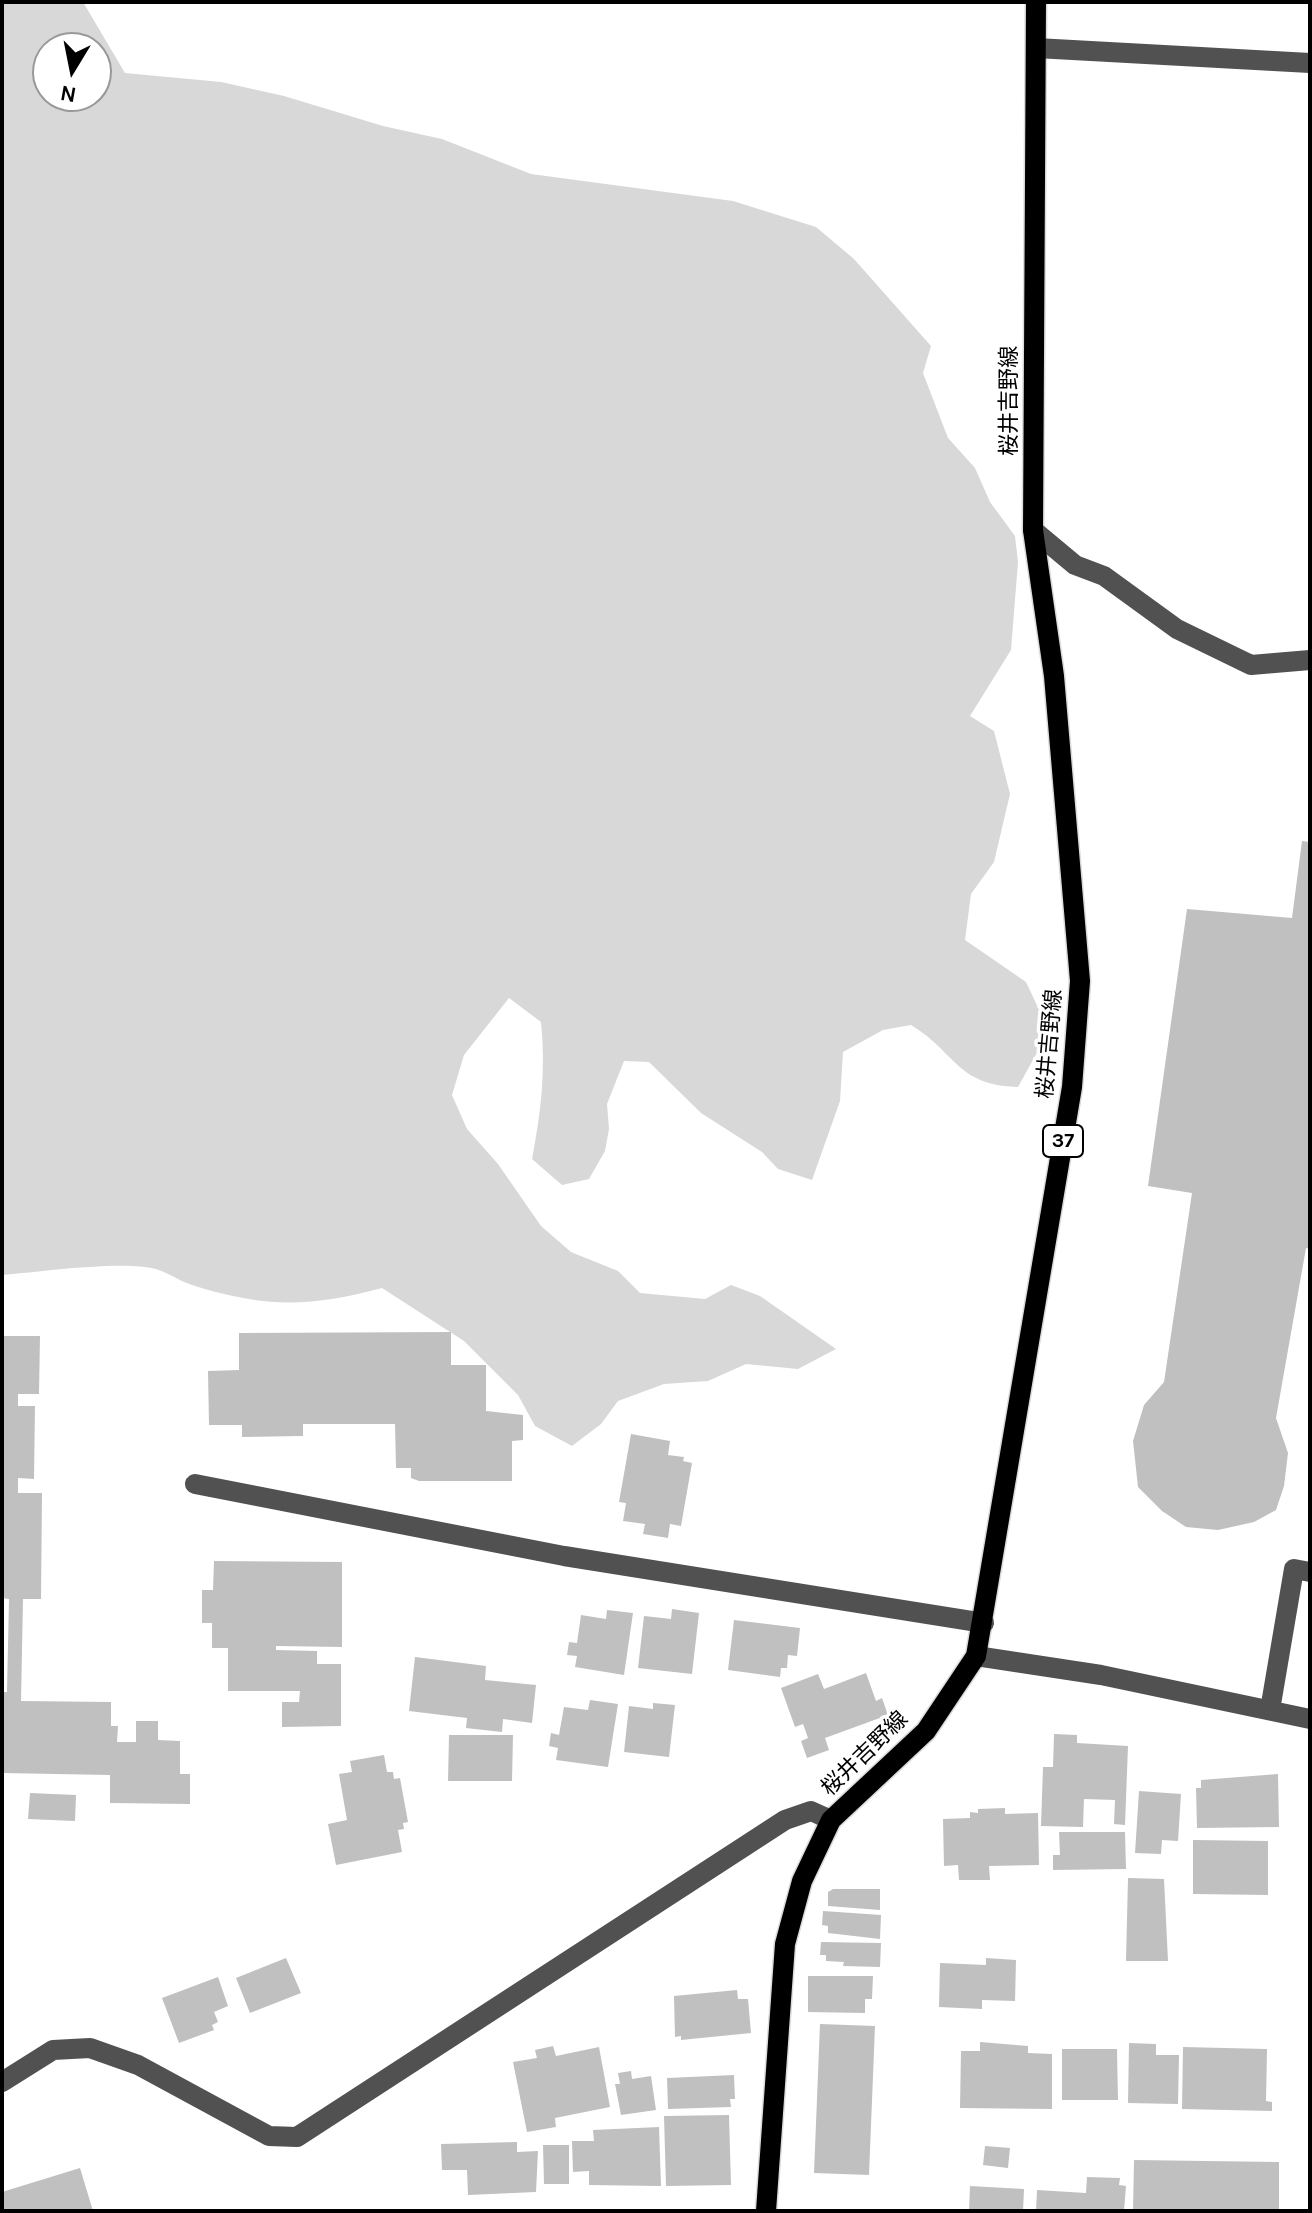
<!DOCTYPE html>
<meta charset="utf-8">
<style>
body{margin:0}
#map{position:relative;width:1312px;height:2213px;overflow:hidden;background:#fff;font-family:Karla,sans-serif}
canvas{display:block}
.frame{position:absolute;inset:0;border:4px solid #000;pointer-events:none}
.north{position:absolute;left:32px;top:32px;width:80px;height:80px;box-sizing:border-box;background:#fff;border:2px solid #999;border-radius:50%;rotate:190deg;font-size:22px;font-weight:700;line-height:32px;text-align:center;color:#000}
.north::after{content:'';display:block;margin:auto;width:28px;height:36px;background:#000;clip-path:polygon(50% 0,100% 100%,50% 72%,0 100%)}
</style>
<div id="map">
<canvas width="1312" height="2213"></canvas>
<div class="frame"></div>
<div class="north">N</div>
</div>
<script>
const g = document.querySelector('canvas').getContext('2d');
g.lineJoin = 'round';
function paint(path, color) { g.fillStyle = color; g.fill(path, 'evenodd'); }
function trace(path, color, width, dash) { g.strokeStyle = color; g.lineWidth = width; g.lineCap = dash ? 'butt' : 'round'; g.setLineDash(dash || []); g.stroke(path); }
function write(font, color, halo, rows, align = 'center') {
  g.font = font + ' Karla,"Noto Sans JP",sans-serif'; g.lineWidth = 7; g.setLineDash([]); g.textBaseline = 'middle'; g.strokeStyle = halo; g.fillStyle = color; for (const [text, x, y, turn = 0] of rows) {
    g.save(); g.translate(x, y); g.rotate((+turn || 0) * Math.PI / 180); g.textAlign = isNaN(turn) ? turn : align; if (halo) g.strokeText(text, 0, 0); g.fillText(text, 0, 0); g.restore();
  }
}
paint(new Path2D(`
 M2,2H83L125,73L221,82L284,96L383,126L442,139L531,174L733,201L816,227L854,259L931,346L923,373L948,438L975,468L990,502L1015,536L1018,562L1011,650L970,716L994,731L1010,794L994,862L971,894L965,940L1026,982L1049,1031L1018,1087C956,1085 957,1053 911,1025L883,1030L843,1052L840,1101L812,1180L778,1169L762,1152L701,1113L649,1062L624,1061L607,1104L609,1129L605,1151L589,1179L562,1185L532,1159C541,1112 546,1070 541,1022L509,998L464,1055L452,1095L467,1129L498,1164L541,1226L571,1252L618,1271L640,1293L705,1299L731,1285L760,1296L836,1349L798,1369L746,1364L708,1381L664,1384L618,1401L601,1424L572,1446L535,1426L518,1395L464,1341L382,1288C311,1307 266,1308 195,1286C181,1282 169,1273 156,1269C122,1260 39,1272 2,1275ZM48,48H96V96H48Z`), '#d8d8d8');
paint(new Path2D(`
 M1302,841L1310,842V1249L1306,1248L1276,1418L1288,1453L1284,1486L1276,1510L1254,1522L1218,1530L1186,1527L1162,1511L1138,1487L1133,1441L1144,1405L1164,1382L1192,1193L1148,1186L1187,909L1292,918Z
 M451,1332V1365H486V1411L523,1415V1440L512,1441V1481H419L411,1478V1468H396L395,1424H303V1436L242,1437V1425H209L208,1371L239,1370V1333Z
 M2,1336H40L39,1394H18V1406H35L34,1479L18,1478V1493H42L41,1599H23L21,1701L111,1702V1726H118L117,1742H136V1721H158V1740L180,1741V1774H190V1804L110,1803V1775L2,1773V1692H7L9,1599L2,1598Z
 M631,1434L670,1441L668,1455L684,1457L683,1461L692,1463L681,1526L670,1524L668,1538L643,1534L645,1524L623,1521L626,1503L619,1502Z
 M214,1561L342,1562V1647L276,1646V1650L317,1651V1664H341V1726L282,1727V1702H299L300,1691H228V1648H212V1623H202V1590H213Z
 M672,1609L699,1613L692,1674L638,1668L644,1616L671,1619Z
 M607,1610L633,1613L624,1675L575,1667L577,1656L567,1655L569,1642L577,1643L581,1615L606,1619Z
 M734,1620L800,1628L797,1656L788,1655L787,1668H781L780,1677L728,1670Z
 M415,1657L486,1666L485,1680L536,1685L532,1723L503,1719L502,1732L466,1728L467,1718L409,1711Z
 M866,1673L876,1701L882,1698L888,1715L825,1738L829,1750L807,1758L801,1741L808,1738L803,1724L795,1727L781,1688L818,1674L824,1689Z
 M590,1700L618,1704L608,1767L556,1760L558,1748L549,1746L551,1733L559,1735L564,1707L588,1710Z
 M653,1703L675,1705L669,1757L624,1752L629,1706L653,1709Z
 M1054,1734L1077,1735V1743L1128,1746L1125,1825L1114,1824L1115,1800L1084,1799L1083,1827L1041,1826L1043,1767H1053Z
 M449,1735H513L512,1781H448Z
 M384,1755L387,1772H393L394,1779L400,1778L408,1822L403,1823L404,1829L398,1830L402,1852L336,1865L328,1824L347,1820L339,1774L352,1772L350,1761Z
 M1278,1774L1279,1827L1197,1828L1196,1788H1201V1780Z
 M1139,1791L1181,1794L1178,1841L1162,1840L1161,1854L1135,1853Z
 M30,1793L76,1795L75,1821L28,1819Z
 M1005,1808V1814L1038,1813L1039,1865L989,1866L990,1880H959L958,1865L944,1866L943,1819L970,1818V1812L978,1813V1809Z
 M1059,1832H1125L1126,1869L1053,1870V1855H1060Z
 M1193,1840L1268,1841V1895L1193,1894Z
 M1128,1878L1164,1879L1168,1961H1126Z
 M833,1889H880V1910L828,1906V1892Z
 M823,1911L881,1915L880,1939L828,1933V1926L822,1925Z
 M821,1942L881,1943L880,1967L843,1966L844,1962L826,1961V1955H820Z
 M286,1958L301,1993L250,2013L236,1978Z
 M986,1958L1016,1960L1015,2001L982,2000V2009L939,2007L940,1963L986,1965Z
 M808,1976H873L872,1999H865V2013L808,2012Z
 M218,1977L228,2006L214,2012L218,2022L212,2025L214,2030L179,2043L162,1998Z
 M737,1990L738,1999H748L751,2033L681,2040V2036L675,2037L674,1996Z
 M820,2024L875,2026L869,2175L814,2173Z
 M980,2042L1028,2046V2053L1052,2054V2109L960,2108L961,2051H980Z
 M1129,2043L1156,2044V2055H1179L1178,2104L1128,2103Z
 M553,2046L556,2056L599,2047L610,2107L555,2118L556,2127L527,2132L513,2062L537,2058L535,2050Z
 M1183,2047L1267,2049L1266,2101L1272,2102V2111L1182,2109Z
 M1062,2049H1117L1118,2100H1062Z
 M631,2071L632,2079L651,2076L656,2110L621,2115L615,2084H620L618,2073Z
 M734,2075L735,2099H730L731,2107L668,2109L667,2078Z
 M729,2115L731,2185L666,2186L664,2116Z
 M659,2127L661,2186L589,2185V2171L573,2172L572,2141H594L593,2130Z
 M517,2142V2152L538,2151L536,2192L468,2195L467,2170H442L441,2144Z
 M543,2145H569V2184H544Z
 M985,2146L1010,2148L1008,2168L983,2165Z
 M1134,2160L1279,2162V2211H1133Z
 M80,2168L93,2211H2V2192Z
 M1087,2177L1120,2178L1119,2185L1126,2186L1124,2211H1036L1037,2190L1086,2193Z
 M970,2186L1024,2189L1023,2211H969Z`), '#c0c0c0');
const major = new Path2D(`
 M766,2211L785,1944L802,1881L831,1820L926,1731L976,1656L1072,1087L1080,981L1054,676L1033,530L1036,2`);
trace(major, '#dbdbdb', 23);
trace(new Path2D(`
 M1036,48L1310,63
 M1033,530L1075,565L1104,576L1177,629L1251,665L1310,660
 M195,1484L564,1556L984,1623
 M976,1656L1101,1675L1310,1719
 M1270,1710L1294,1569L1310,1572
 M2,2082L53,2050L90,2048L138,2065L269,2136L297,2137L785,1820L811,1811L831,1820`), '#515151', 20);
trace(major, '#000', 20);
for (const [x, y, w] of [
 [1063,1141,40]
]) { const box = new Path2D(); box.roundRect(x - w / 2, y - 16, w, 32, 6); g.fillStyle = '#fff'; g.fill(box); trace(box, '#000', 2); }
write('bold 20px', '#000', null, [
 ["37",1063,1141]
]);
write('22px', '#000', '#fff', [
 ["桜井吉野線",1010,401,-90],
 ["桜井吉野線",1050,1044,-85],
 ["桜井吉野線",865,1754,-44]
]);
</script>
